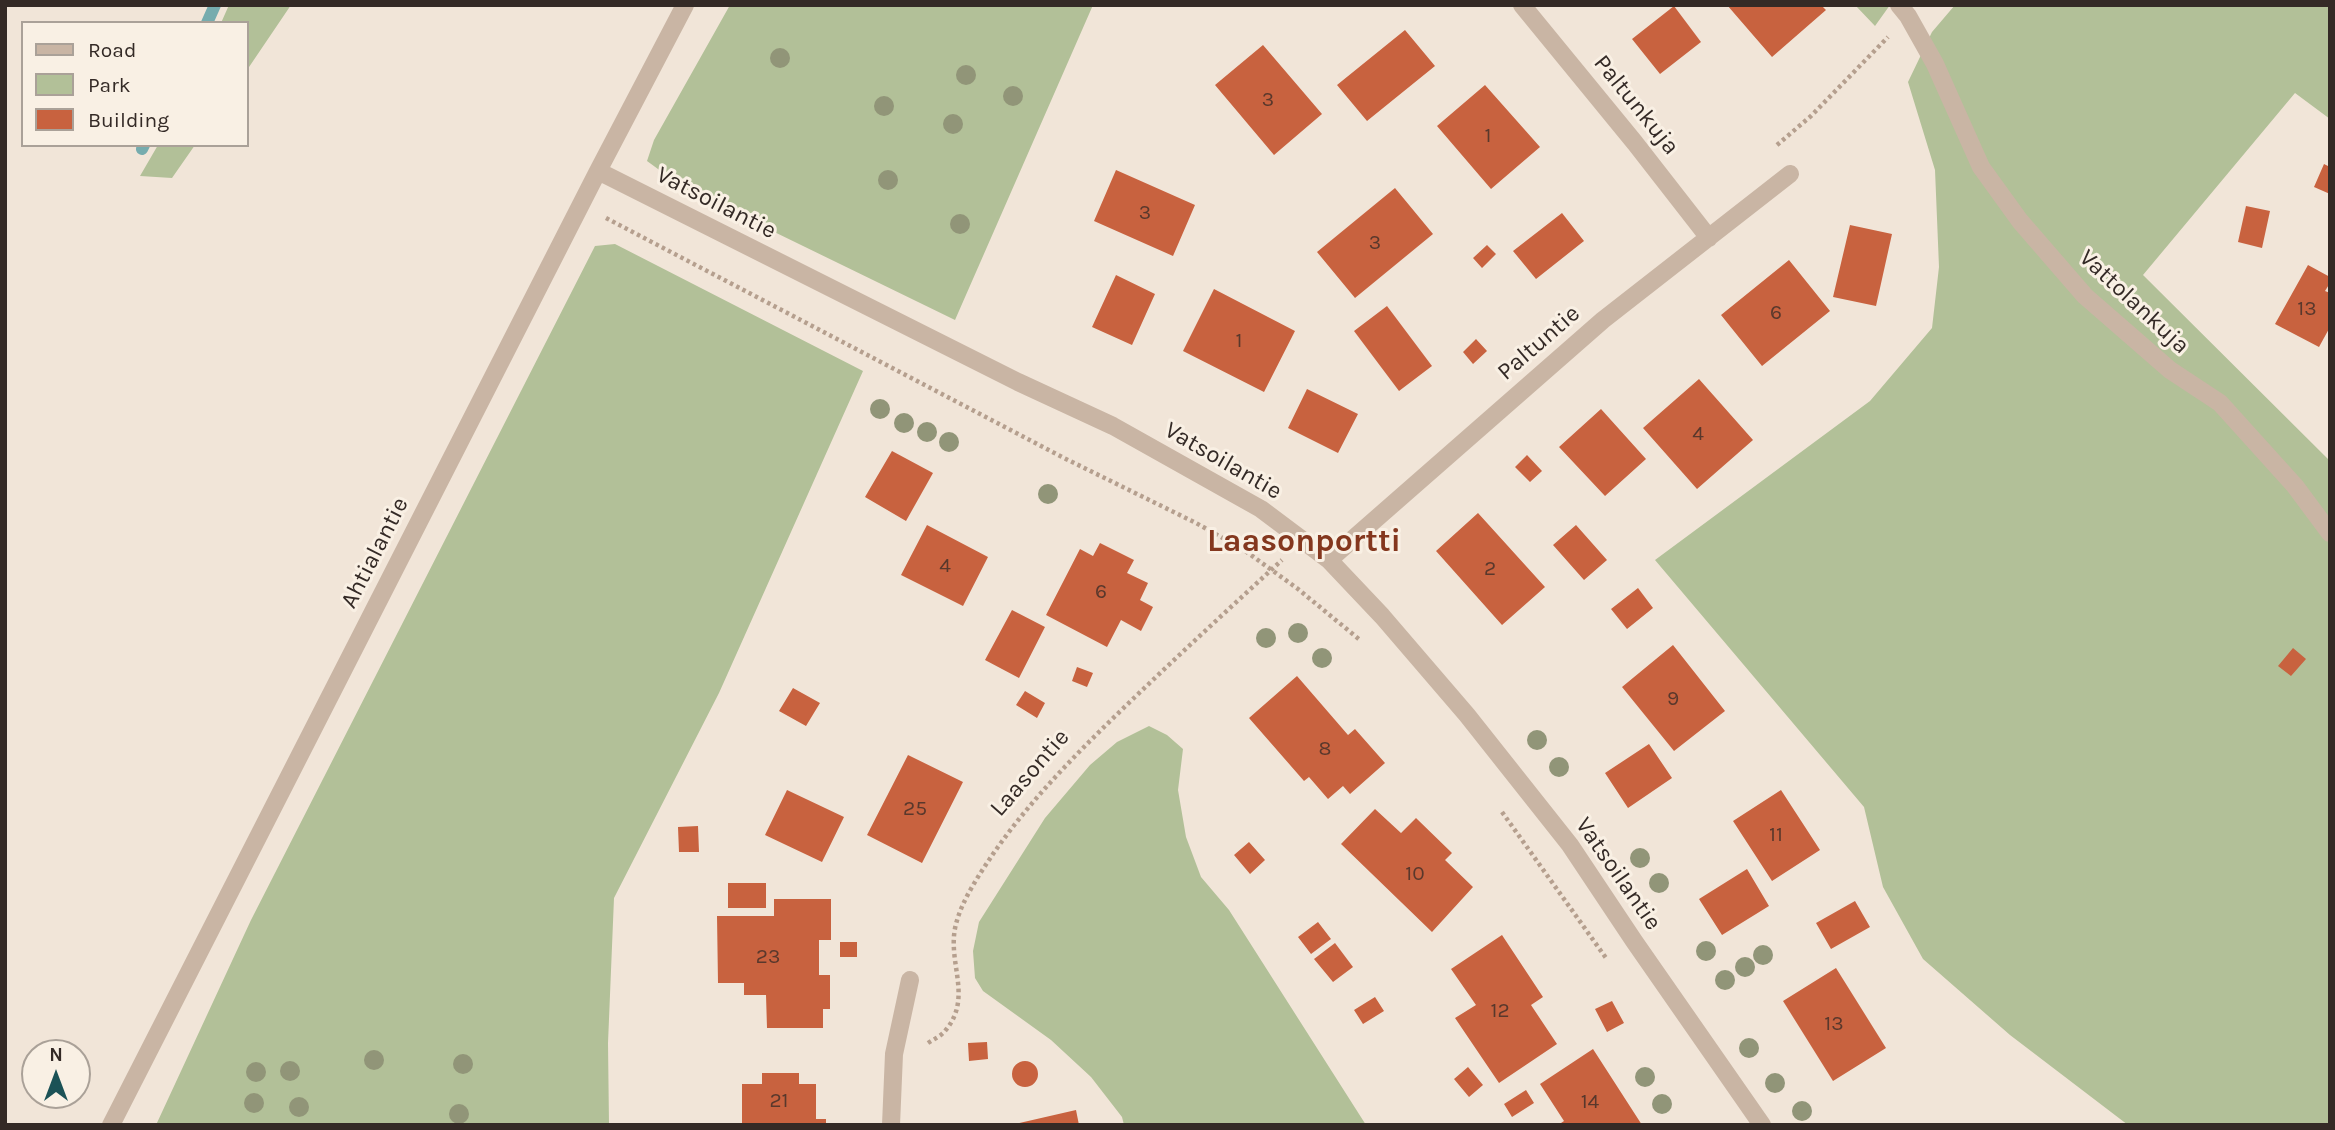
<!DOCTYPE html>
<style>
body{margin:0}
#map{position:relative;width:2335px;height:1130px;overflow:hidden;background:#f1e5d8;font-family:Karla,sans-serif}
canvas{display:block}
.frame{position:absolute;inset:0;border:7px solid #342a26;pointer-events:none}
.legend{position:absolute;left:21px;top:21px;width:228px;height:126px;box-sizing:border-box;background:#f9f0e4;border:2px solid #aaa198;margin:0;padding:9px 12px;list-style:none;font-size:21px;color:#342a26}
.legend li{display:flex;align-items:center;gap:14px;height:35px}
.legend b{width:35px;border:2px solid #aaa198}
.north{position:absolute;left:21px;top:1039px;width:70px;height:70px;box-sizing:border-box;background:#f9f0e4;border:2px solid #aaa198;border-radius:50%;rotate:0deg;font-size:19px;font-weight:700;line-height:28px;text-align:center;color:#342a26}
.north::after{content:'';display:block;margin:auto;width:24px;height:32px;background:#1b5256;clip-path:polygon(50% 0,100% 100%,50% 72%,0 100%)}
</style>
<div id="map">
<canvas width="2335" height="1130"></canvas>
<div class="frame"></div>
<ul class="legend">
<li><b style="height:9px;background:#c9b5a4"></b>Road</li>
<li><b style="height:19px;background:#b2c098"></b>Park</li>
<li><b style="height:19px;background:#c8623f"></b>Building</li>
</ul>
<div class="north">N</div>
</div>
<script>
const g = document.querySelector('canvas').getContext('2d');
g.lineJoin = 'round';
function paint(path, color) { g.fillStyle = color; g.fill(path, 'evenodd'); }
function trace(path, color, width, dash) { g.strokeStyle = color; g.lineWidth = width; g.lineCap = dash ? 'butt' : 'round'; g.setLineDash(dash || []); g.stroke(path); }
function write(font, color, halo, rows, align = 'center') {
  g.font = font + ' Karla,sans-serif'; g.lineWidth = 6; g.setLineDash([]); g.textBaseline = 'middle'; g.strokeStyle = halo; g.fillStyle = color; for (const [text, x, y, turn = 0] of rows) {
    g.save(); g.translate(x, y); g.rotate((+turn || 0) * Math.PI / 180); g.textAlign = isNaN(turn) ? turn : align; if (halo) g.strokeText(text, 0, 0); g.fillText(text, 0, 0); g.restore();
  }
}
paint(new Path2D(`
 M229,5H291L247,70V23H221Z
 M730,5H1093L955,320L684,188L647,161L654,140Z
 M1855,5H1890L1875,26Z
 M1955,5H2330V119L2295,93L2143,275L2330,461V1125H2128L2010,1035L1923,959L1883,887L1864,807L1655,560L1870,401L1932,328L1939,267L1935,170L1908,82L1932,32Z
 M158,145H195L172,178L140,176Z
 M615,244L863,371L719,693L614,898L608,1043L609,1125H156L251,920L595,246Z
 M1149,726L1167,735L1183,749L1178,790L1186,837L1201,877L1229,910L1366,1125H1124L1122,1117L1091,1077L1051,1040L983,991L975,978L973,951L979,922L1045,818L1090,765L1117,742Z`), '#b2c098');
trace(new Path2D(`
 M207,23L215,5
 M142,149L144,145`), '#76acae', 12);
paint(new Path2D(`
 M1727,5H1821L1826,10L1772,57Z
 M1674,6L1701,42L1660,74L1632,39Z
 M1405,30L1435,66L1367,121L1337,85Z
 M1263,45L1322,114L1274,155L1215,85Z
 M1485,85L1540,147L1491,189L1437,126Z
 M2324,164L2330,167V194L2314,187Z
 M1116,170L1195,205L1173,256L1094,221Z
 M1395,188L1433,234L1355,298L1317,252Z
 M2246,206L2270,211L2262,248L2238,242Z
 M1562,213L1584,241L1536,279L1513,251Z
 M1850,225L1892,234L1876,306L1833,297Z
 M1487,245L1496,254L1482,268L1473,258Z
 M1789,260L1830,311L1762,366L1721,315Z
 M2308,265L2330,277V283L2325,291L2330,293V327L2319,347L2275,324Z
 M1116,275L1155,294L1132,345L1092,327Z
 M1214,289L1295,331L1264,392L1183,351Z
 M1387,306L1432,366L1399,391L1354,331Z
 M1476,339L1487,351L1473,364L1463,352Z
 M1699,379L1753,440L1697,489L1643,428Z
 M1307,389L1358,414L1338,453L1288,428Z
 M1601,409L1646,459L1605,496L1559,447Z
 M892,451L933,473L906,521L865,497Z
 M1527,455L1542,471L1530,482L1515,467Z
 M1478,513L1545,587L1502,625L1436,551Z
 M927,525L988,557L963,606L901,575Z
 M1576,525L1607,560L1584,580L1553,545Z
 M1100,543L1134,560L1127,573L1148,583L1140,600L1153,607L1141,631L1121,620L1107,647L1046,615L1080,549L1093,556Z
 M1638,588L1653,608L1627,629L1611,609Z
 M1012,610L1045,627L1019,678L985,660Z
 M1673,645L1725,711L1674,751L1622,687Z
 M2293,648L2306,659L2291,676L2278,666Z
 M1077,667L1093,673L1087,687L1072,681Z
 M1297,676L1348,735L1355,729L1385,763L1350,794L1343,786L1328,799L1309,777L1304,781L1249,718Z
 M793,688L820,703L806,726L779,711Z
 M1025,691L1045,703L1037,718L1016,705Z
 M1649,744L1672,778L1628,808L1605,773Z
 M908,755L963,782L922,863L867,835Z
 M787,790L844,817L822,862L765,835Z
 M1781,790L1820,850L1772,881L1733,821Z
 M1375,809L1401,833L1416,818L1452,853L1445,860L1473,887L1432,932L1341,844Z
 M698,826L699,852H679L678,827Z
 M1249,842L1265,860L1250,874L1234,855Z
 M1747,869L1769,906L1722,935L1699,899Z
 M728,883H766V908H728Z
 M774,899H831V940H819V975H830V1009H823V1028H767L766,995H744V983H718L717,916H774Z
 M1855,901L1870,927L1831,949L1816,923Z
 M1318,922L1331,939L1311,954L1298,937Z
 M1502,935L1543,997L1531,1005L1557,1044L1499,1083L1455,1018L1476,1005L1451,969Z
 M840,942H857V957H840Z
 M1335,943L1353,967L1333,982L1314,959Z
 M1836,968L1886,1048L1833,1081L1783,1001Z
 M1375,997L1384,1011L1363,1024L1354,1010Z
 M1612,1001L1624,1023L1607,1032L1595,1009Z
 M987,1042L988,1059L969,1061L968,1043Z
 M1593,1049L1642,1125H1558L1564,1121L1540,1084Z
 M1012 1074a13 13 0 1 1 26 0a13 13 0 1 1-26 0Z
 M1468,1067L1483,1085L1469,1097L1454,1079Z
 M762,1073H799V1084H816V1119H826V1125H742V1084H762Z
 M1526,1090L1534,1103L1512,1117L1504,1104Z
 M1076,1110L1079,1125H1015V1124Z`), '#c8623f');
trace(new Path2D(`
 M1777,145L1811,116L1888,37
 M606,218L1062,457L1196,523L1244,550L1298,589L1360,640
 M1502,812L1606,958
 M928,1043C934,1039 941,1036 945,1031C974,997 946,962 956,924C962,900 979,875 993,854C1033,796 1084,746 1135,697C1183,651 1233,605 1282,560`), '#b59f8e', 4.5, [3.5, 3.5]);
trace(new Path2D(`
 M1522,5L1635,143L1709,238
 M1899,5L1908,16L1935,64L1981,167L2020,221L2085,296L2170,370L2220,403L2295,486L2330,533
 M598,171L1018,382L1113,426L1261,509L1329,560L1382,616L1467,715L1570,845L1634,941L1762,1125
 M1329,560L1603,320L1790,174
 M111,1125L598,171L685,5
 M891,1125L894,1054L910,980`), '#c9b5a4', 18);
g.fillStyle = '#919578';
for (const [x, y] of [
 [780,58],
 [966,75],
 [1013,96],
 [884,106],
 [953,124],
 [888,180],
 [960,224],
 [880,409],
 [904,423],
 [927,432],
 [949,442],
 [1048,494],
 [1298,633],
 [1266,638],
 [1322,658],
 [1537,740],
 [1559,767],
 [1640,858],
 [1659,883],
 [1706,951],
 [1763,955],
 [1745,967],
 [1725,980],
 [1749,1048],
 [374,1060],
 [463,1064],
 [290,1071],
 [256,1072],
 [1645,1077],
 [1775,1083],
 [254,1103],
 [1662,1104],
 [299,1107],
 [1802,1111],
 [459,1114]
]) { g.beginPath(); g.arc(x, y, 10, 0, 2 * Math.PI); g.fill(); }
write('21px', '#59382c', null, [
 ["3",1268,100],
 ["1",1488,136],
 ["3",1145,213],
 ["3",1375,243],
 ["13",2307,309],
 ["6",1776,313],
 ["1",1239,341],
 ["4",1698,434],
 ["4",945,566],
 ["2",1490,569],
 ["6",1101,592],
 ["9",1673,699],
 ["8",1325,749],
 ["25",915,809],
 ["11",1776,835],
 ["10",1415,874],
 ["23",768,957],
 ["12",1500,1011],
 ["13",1834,1024],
 ["21",779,1101],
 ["14",1590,1102]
]);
write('24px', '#342a26', '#f9f0e4', [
 ["Paltunkuja",1636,105,51],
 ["Vatsoilantie",716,203,27],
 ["Vattolankuja",2134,302,43],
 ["Paltuntie",1539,343,-41],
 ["Vatsoilantie",1223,461,30],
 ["Ahtialantie",375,553,-63],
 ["Laasontie",1030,773,-49],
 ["Vatsoilantie",1618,874,55]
]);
write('bold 32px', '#84371e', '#f9f0e4', [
 ["Laasonportti",1304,542]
]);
</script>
